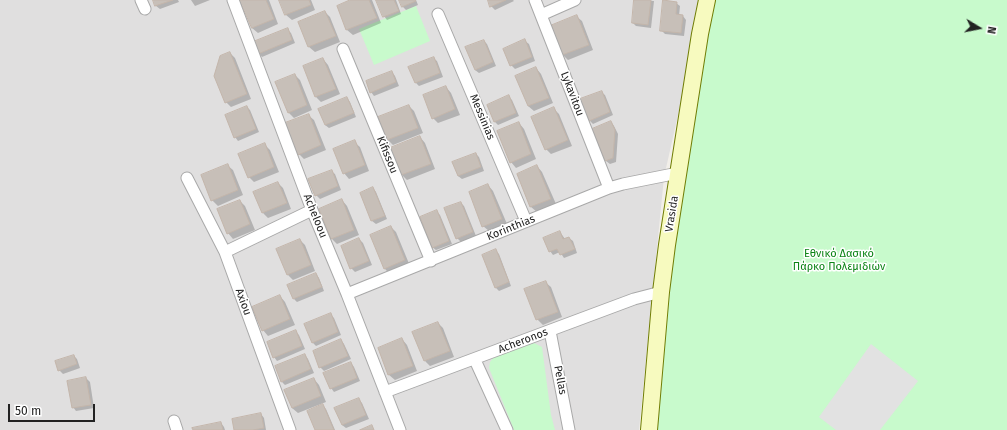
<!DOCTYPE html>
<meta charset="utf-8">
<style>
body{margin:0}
#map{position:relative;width:1007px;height:430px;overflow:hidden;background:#f2efe9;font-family:"Fira Sans",sans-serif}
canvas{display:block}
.north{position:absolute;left:959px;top:8px;width:40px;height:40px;-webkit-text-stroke:3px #fff;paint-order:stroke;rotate:100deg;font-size:11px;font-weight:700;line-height:16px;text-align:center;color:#222}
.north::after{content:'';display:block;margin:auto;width:14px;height:18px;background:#222;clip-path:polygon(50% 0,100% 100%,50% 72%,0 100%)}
.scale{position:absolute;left:8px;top:404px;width:87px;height:18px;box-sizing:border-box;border:2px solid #222;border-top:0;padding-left:5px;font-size:12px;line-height:14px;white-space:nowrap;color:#222;-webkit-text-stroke:3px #fff;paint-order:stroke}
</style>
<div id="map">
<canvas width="1007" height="430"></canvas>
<div class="north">N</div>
<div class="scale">50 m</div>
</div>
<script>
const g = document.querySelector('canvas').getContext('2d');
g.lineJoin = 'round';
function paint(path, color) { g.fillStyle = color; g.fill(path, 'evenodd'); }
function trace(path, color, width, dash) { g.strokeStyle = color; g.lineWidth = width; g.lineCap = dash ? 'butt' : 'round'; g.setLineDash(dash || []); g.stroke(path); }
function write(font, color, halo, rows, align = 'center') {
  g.font = font + ' "Fira Sans",sans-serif'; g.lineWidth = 3; g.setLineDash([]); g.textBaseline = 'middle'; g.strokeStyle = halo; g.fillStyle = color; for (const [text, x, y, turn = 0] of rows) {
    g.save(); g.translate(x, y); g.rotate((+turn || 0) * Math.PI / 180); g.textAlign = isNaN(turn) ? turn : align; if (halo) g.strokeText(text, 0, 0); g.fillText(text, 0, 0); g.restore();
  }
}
paint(new Path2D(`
 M0,0H704L664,177L639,430H0Z`), '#e0dfdf');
paint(new Path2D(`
 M704,0H1007V430H651Z
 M416,6L430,41L374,65L359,29Z
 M534,343L542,347L551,415L555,430H514L489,368L490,362L494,357Z`), '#c8facc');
paint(new Path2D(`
 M871,344L918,381L880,430H836L819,417Z`), '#e2e2e2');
paint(new Path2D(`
 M154,0H178L179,2L160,9L156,6Z
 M191,0H210L195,6Z
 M241,0H269L278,24L258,33L252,28Z
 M280,0H311L315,10L292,20L286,15Z
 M353,0H372L381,23L353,35L347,30L338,6Z
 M377,0H396L401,14L387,20L384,16Z
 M400,0H416L418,5L406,10L402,6Z
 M489,0H513L514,1L495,10L491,6Z
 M635,0L654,1L651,28L636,26L633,23Z
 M676,3L680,6L679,16H683L686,20L684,36L665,34L661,30Z
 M325,12L330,17L340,42L315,52L309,47L299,22Z
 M576,16L582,21L593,50L568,60L563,55L551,26Z
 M287,29L291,33L295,43L262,57L259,53Z
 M484,41L487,44L496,66L479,73L475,70Z
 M525,41L529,44L535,61L515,69L511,65Z
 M230,53L235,58L251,99L231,107L226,102Z
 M433,58L437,61L443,77L419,86L416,83L410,67Z
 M323,59L328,65L340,94L321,102L316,97Z
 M536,68L541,74L553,103L534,111L528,106Z
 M392,72L395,76L399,86L374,96L371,92Z
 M295,75L300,80L312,110L294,118L288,112Z
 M446,87L451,93L460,115L438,123L433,118Z
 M601,92L605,95L613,115L593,124L589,120Z
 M509,97L512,100L519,116L498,125L494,121Z
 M347,98L350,102L356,117L329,128L325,125Z
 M409,106L414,111L423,133L393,145L387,139Z
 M247,107L250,110L259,132L238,141L235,137Z
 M554,109L559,114L572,146L551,154L546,149Z
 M308,115L314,120L326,150L304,159L299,154Z
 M611,122L614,126L618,134L616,162L610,164L606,161L593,129Z
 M519,123L524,129L536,159L516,168L511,162Z
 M420,137L425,143L435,169L407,180L402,175L392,148Z
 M354,142L360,147L369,171L349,179L344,173Z
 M265,145L270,150L279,172L254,182L249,177Z
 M476,154L479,157L484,171L462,179L458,176L453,163Z
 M227,165L233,170L243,195L218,206L212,200Z
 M537,166L542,172L556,204L537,212L531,207L518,174Z
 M331,171L335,174L341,190L320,199L316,195Z
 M278,183L283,188L291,209L268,218L263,213L255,192Z
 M488,185L493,191L507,224L489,231L483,226Z
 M373,188L376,192L387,219L376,224L372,221L361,193Z
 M342,200L347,206L359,235L337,244L332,239L320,209Z
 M240,201L245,206L255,230L233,239L228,233Z
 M461,203L464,206L476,236L461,242L457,238Z
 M436,211L440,215L452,244L436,250L432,247Z
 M391,227L396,232L410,266L390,274L385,269Z
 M560,232L565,239L569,238L573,241L577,253L564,258L560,252L553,255L550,251Z
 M359,239L363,243L372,265L355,272L351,268Z
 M300,240L305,245L315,271L293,280L288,275Z
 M496,251L499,254L511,286L499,291L495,287Z
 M316,274L319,278L324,291L297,302L294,299Z
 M545,282L551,287L562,317L543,325L537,319Z
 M280,296L285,302L295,325L268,336L263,330Z
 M330,314L334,318L341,335L316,346L312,342Z
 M438,323L443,328L454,357L430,366L425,361L414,332Z
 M296,332L299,335L305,349L277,361L274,357Z
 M402,339L407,345L417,371L395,380L389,375L379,348Z
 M341,340L344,344L351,359L324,371L320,367Z
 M305,355L308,359L314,373L285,385L282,382Z
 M74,356L77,359L80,368L63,374L59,370Z
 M351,363L354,367L360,381L334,392L331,388Z
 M86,378L90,382L94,408L76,411L73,407Z
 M314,379L319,385L326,402L298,413L292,408L285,391Z
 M358,399L362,403L369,419L346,428L342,425Z
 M323,406L326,409L335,430H316Z
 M261,414L264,418L266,430H235Z
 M221,423L224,427L225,430H194Z`), '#0003');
const building = new Path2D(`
 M153,0H173L155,6Z
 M240,0H266L274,19L252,28Z
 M279,0H309L311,5L285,15Z
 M350,0H369L377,18L346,30L337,6Z
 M376,0H394L399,11L383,17Z
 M399,0H415L416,1L402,7Z
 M488,0H506L490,7Z
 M634,0H651L648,25L632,23Z
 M663,0L677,2L676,14L683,15L681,33L660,31Z
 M325,11L336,36L308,47L298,22Z
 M577,15L589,45L562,55L550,26Z
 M288,28L292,40L258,54L253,42Z
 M525,39L532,57L510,66L503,49Z
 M484,40L493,62L475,70L465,47Z
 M230,52L247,94L225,103L214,76L220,56Z
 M434,57L440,73L415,83L408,67Z
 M323,58L336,89L315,97L303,66Z
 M536,67L549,98L528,106L515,76Z
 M392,71L396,82L370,93L366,81Z
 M295,74L307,105L288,113L275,82Z
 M446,86L455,109L432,119L423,95Z
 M602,91L610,112L589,121L580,99Z
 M509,95L516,113L494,122L487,105Z
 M347,97L354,113L325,125L318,109Z
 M409,105L418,128L387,140L378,117Z
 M247,106L256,129L234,138L225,115Z
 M554,107L568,140L545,150L531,117Z
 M309,114L321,145L298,155L285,123Z
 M611,121L615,130L613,158L605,161L592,129Z
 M519,122L531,154L510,163L497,131Z
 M420,136L431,164L401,175L390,148Z
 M355,140L365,165L343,174L333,149Z
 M265,143L274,167L248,178L238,154Z
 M476,153L481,167L458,176L452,162Z
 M228,164L238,190L211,201L201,175Z
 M537,165L551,199L530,207L517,174Z
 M332,170L338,186L315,196L308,179Z
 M278,182L287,203L262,213L253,192Z
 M488,184L502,219L482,227L469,192Z
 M373,187L385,216L371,221L360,193Z
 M342,199L354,230L331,239L319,209Z
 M240,200L250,224L227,234L217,209Z
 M461,202L473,232L456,239L444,208Z
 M437,210L449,241L432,248L420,217Z
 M391,226L405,260L384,269L370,235Z
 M560,231L563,239L569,237L575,249L560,255L557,249L549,252L543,238Z
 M359,238L369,261L350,269L341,246Z
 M300,239L311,265L287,275L276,249Z
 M496,249L509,282L495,288L482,255Z
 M316,273L322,287L293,299L287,285Z
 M546,281L558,312L536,320L524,289Z
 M280,295L290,319L262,331L252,307Z
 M331,313L338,332L312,343L304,324Z
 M438,322L450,351L424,361L412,332Z
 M296,330L302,346L273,358L267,342Z
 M402,338L413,366L388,375L378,348Z
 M341,339L348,356L319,368L313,351Z
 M305,354L311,369L281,382L275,366Z
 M74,355L77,364L58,371L55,361Z
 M351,362L357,378L330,389L323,373Z
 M86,377L91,405L72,408L67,381Z
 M314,378L321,396L292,408L284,390Z
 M359,398L366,415L342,425L334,408Z
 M323,404L334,430H315L307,411Z
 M261,413L264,428L253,430H234L232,419Z
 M221,422L223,430H193L192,428Z
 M372,425L374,430H360Z`);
paint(building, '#c7bfb8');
trace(building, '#c4b6ab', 1);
const street = new Path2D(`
 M141,0L145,9
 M233,0L312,210L347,294L400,430
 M535,0L609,188
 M438,14L526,221
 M541,15L575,0
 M343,49L431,261
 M187,178L225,252L290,430
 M225,252L312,210
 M347,294L609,188L623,184L678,173
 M550,331L569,430
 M475,360L507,430
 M385,392L634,299L661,292
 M174,421L177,430`);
const secondary = new Path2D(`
 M649,430L661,292L667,245L700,34L707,0`);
trace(street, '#a9a9a9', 13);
trace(secondary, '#707d05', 18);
trace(street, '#fff', 11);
trace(secondary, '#f7fabf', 16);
write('11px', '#222', '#fff', [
 ["Lykavitou",572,94,69],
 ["Messinias",482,117,67],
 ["Kifissou",387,155,68],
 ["Vrasida",672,214,-81],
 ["Acheloou",315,216,68],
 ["Korinthias",511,228,-22],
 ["Axiou",243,302,70],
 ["Acheronos",523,341,-21],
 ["Pellas",560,380,79]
]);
write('11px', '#0c8416', '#fff', [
 ["Εθνικό Δασικό",839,254],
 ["Πάρκο Πολεμιδιών",839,267]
]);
</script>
